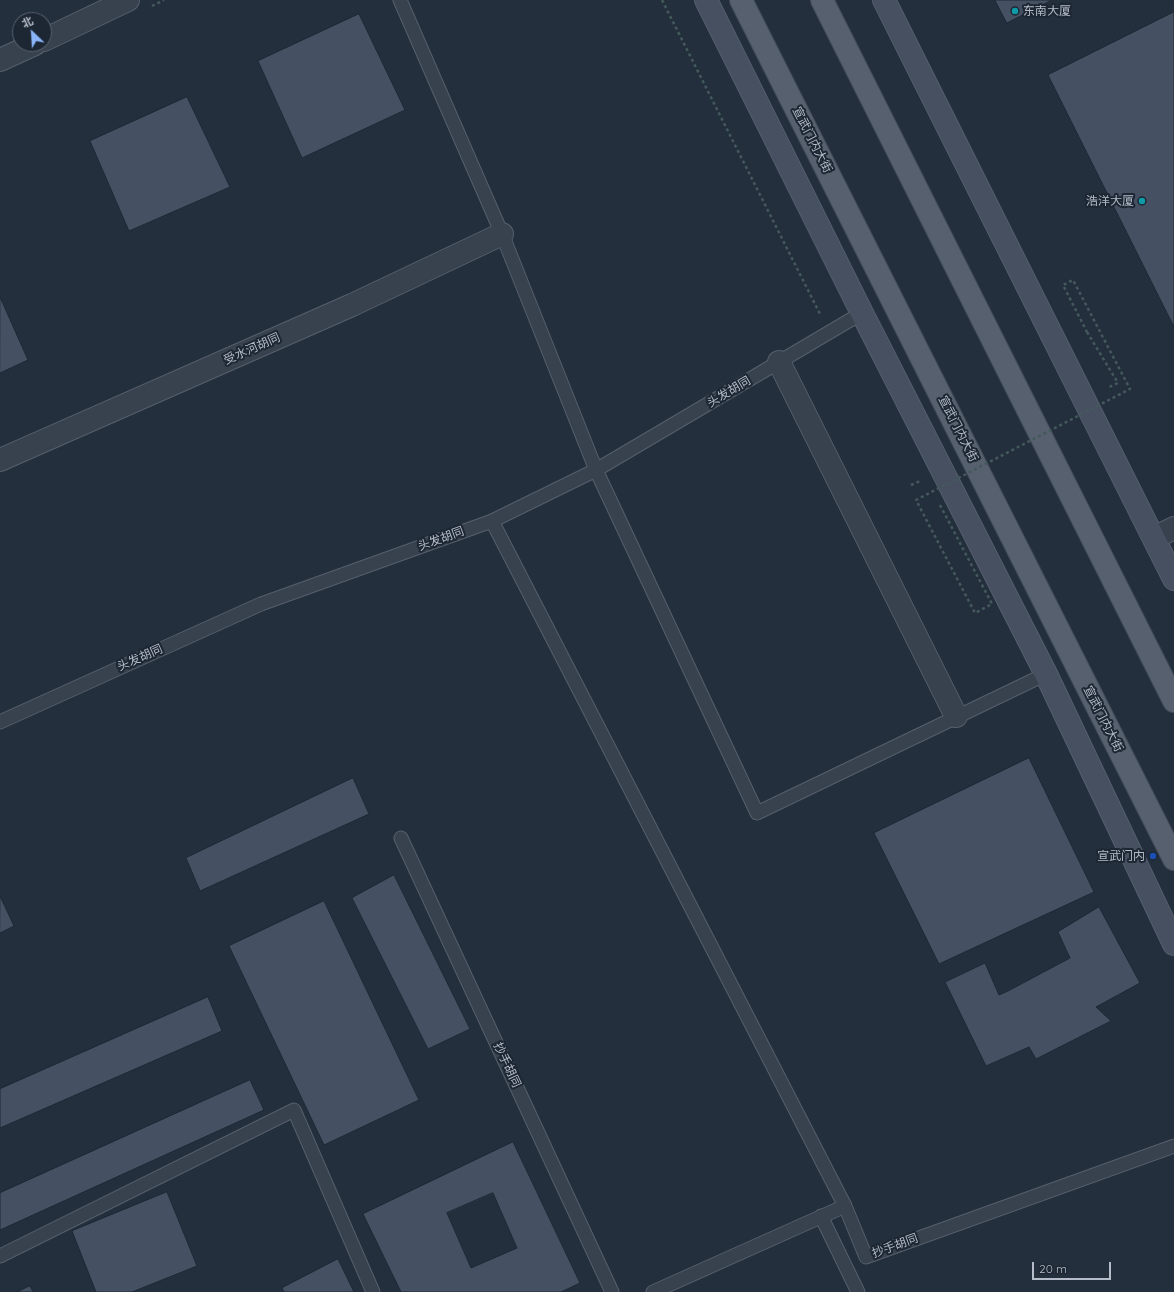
<!DOCTYPE html>
<meta charset="utf-8">
<style>
body{margin:0}
#map{position:relative;width:1174px;height:1292px;overflow:hidden;background:#242f3e;font-family:Quicksand,"Noto Sans SC",sans-serif}
canvas{display:block}
.north{position:absolute;left:12px;top:12px;width:40px;height:40px;box-sizing:border-box;background:#1d2633;border:1px solid #59626f;border-radius:50%;rotate:335deg;font-size:11px;font-weight:700;line-height:16px;text-align:center;color:#b4bcc9}
.north::after{content:'';display:block;margin:auto;width:14px;height:18px;background:#8ab4f8;clip-path:polygon(50% 0,100% 100%,50% 72%,0 100%)}
.scale{position:absolute;left:1032px;top:1262px;width:79px;height:18px;box-sizing:border-box;border:2px solid #b4bcc9;border-top:0;padding-left:5px;font-size:12px;line-height:14px;white-space:nowrap;color:#b4bcc9;-webkit-text-stroke:3px #1d2633;paint-order:stroke}
</style>
<div id="map">
<canvas width="1174" height="1292"></canvas>
<div class="north">北</div>
<div class="scale">20 m</div>
</div>
<script>
const g = document.querySelector('canvas').getContext('2d');
g.lineJoin = 'round';
function paint(path, color) { g.fillStyle = color; g.fill(path, 'evenodd'); }
function trace(path, color, width, dash) { g.strokeStyle = color; g.lineWidth = width; g.lineCap = dash ? 'butt' : 'round'; g.setLineDash(dash || []); g.stroke(path); }
function write(font, color, halo, rows, align = 'center') {
  g.font = font + ' Quicksand,"Noto Sans SC",sans-serif'; g.lineWidth = 4; g.setLineDash([]); g.textBaseline = 'middle'; g.strokeStyle = halo; g.fillStyle = color; for (const [text, x, y, turn = 0] of rows) {
    g.save(); g.translate(x, y); g.rotate((+turn || 0) * Math.PI / 180); g.textAlign = isNaN(turn) ? turn : align; if (halo) g.strokeText(text, 0, 0); g.fillText(text, 0, 0); g.restore();
  }
}
const building = new Path2D(`
 M995,0H1052L1007,23Z
 M1174,12V327L1048,75Z
 M359,14L405,110L302,158L258,61Z
 M187,97L230,187L129,231L90,141Z
 M0,297L28,360L0,373Z
 M1029,758L1094,892L939,964L874,833Z
 M353,778L369,814L200,891L186,858Z
 M394,875L470,1029L428,1049L352,898Z
 M0,896L14,926L0,933Z
 M324,901L419,1100L324,1145L229,946Z
 M1099,907L1140,983L1096,1007L1111,1021L1036,1059L1029,1047L986,1066L945,982L985,963L999,995L1008,991L1070,958L1058,932Z
 M208,997L222,1031L0,1128V1089Z
 M250,1080L264,1110L0,1230V1193Z
 M513,1142L580,1283L561,1292H401L363,1214ZM493,1193L517,1248L471,1268L447,1213Z
 M167,1192L197,1266L132,1292H96L72,1231Z
 M338,1259L354,1292H284L282,1288Z
 M30,1286L33,1292H17Z`);
paint(building, '#455162');
trace(building, '#1f2835', 1);
const lane = new Path2D(`
 M400,0L502,234L596,470L757,813L1046,674
 M492,521L845,1206
 M0,722L261,604L492,521L596,470L862,313
 M401,838L612,1292
 M821,1216L858,1292
 M0,1256L294,1110L373,1292
 M653,1292L845,1206L866,1257L1174,1146`);
const street = new Path2D(`
 M44,40L128,0
 M0,60L35,44
 M779,362L956,716
 M0,460L352,305L502,234
 M1154,538L1174,528`);
const secondary = new Path2D(`
 M706,0L862,313L1046,674L1174,944
 M884,0L1174,579`);
const primary = new Path2D(`
 M741,0L1174,859
 M822,0L1174,701`);
trace(lane, '#565f6c', 15);
trace(street, '#565f6c', 24);
trace(secondary, '#565f6c', 24);
trace(primary, '#414a57', 24);
trace(new Path2D(`
 M662,0L820,314
 M152,6L164,0
 M1087,332L1118,383L1109,387
 M911,485L920,481`), '#44595c', 2.5, [3, 3]);
trace(lane, '#38414e', 13);
trace(street, '#38414e', 22);
trace(secondary, '#465061', 22);
trace(primary, '#56606e', 22);
trace(new Path2D(`
 M940,505L992,604L975,613L916,500L1130,389L1073,280L1063,285L1087,332`), '#44595c', 2.5, [3, 3]);
for (const [x, y, r, color] of [
 [1015,11,4,"#0f9aa8"],
 [1142,201,4,"#0f9aa8"],
 [1153,856,4,"#1a4fb4"]
]) { const dot = new Path2D(); dot.arc(x, y, r, 0, 2 * Math.PI); g.fillStyle = color; g.fill(dot); trace(dot, '#1d2633', 1.5); }
write('12px', '#b4bcc9', '#1d2633', [
 ["东南大厦",1023,11,"left"],
 ["浩洋大厦",1134,201],
 ["宣武门内",1145,856]
], 'right');
write('12px', '#b4bcc9', '#1d2633', [
 ["宣武门内大街",812,140,63],
 ["受水河胡同",252,349,-24],
 ["头发胡同",729,392,-31],
 ["宣武门内大街",958,429,63],
 ["头发胡同",441,539,-20],
 ["头发胡同",140,658,-24],
 ["宣武门内大街",1103,719,63],
 ["抄手胡同",507,1065,65],
 ["抄手胡同",895,1246,-20]
]);
</script>
